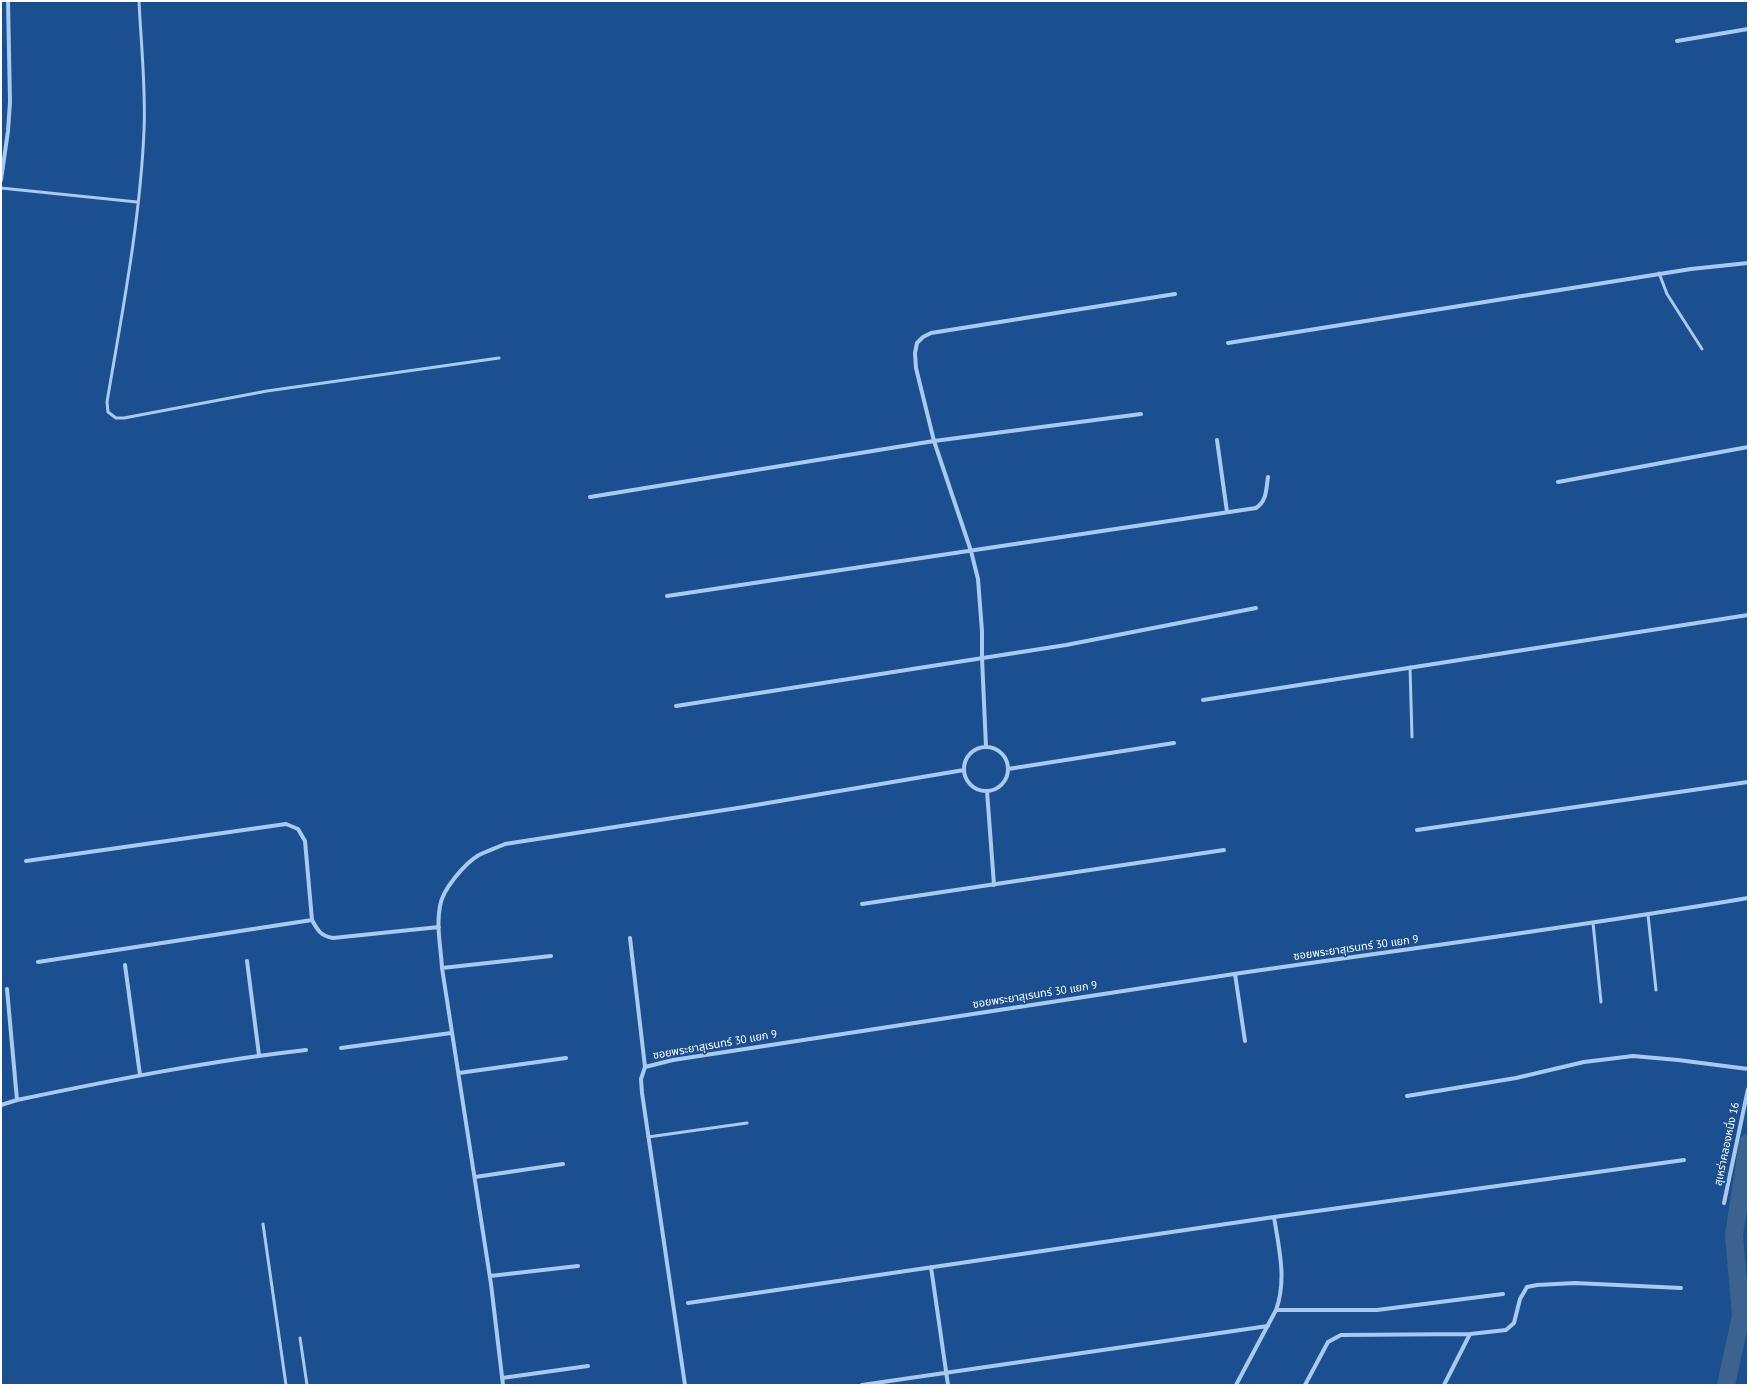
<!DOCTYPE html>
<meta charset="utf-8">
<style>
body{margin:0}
#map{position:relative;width:1749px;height:1386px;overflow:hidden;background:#1b4f8f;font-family:"PT Sans",sans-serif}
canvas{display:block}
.frame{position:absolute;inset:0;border:2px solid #fff;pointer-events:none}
</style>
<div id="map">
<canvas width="1749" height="1386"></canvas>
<div class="frame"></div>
</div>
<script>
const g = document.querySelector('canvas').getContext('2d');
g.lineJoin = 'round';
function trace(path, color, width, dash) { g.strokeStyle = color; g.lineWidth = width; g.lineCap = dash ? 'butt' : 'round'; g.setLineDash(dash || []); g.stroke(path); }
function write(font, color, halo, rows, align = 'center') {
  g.font = font + ' "PT Sans","Noto Sans Thai",sans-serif'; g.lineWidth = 3.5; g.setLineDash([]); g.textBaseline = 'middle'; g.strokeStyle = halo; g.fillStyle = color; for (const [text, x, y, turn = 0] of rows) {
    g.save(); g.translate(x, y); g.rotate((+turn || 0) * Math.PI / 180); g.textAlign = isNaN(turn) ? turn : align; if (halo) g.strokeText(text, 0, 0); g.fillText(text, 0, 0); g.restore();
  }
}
trace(new Path2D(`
 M1726,1385L1741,1316L1734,1235L1748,1143`), '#3c6290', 18);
trace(new Path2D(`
 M139,1C141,44 146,88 144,131C140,222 122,313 107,402L108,412L116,418H124L267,391L499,358
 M1,188L137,202
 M1659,273L1667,294L1702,349
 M1410,667L1412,737
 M1648,915L1656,990
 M1593,923L1601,1002
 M648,1137L747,1123
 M263,1224L286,1385
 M300,1338L307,1385`), '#a9c9ee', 3);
trace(new Path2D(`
 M1677,41L1748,29
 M1,180L8,131L10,102L8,1
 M1228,343L1691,269L1748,263
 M1217,440L1227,512
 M1558,482L1748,447
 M590,497L934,441L1141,414
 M667,596L1256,508C1267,501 1266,489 1268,477
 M1203,700L1748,615
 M676,706L1066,645L1256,608
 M986,747L982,658V631L978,579L971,551L934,441L916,368L915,353L917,343L923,337L931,333L1175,294
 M964 769a22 22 0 1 1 44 0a22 22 0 1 1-44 0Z
 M1008,769L1174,743
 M987,791L994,885
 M1417,830L1748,782
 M26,861L286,824L298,829L305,841L312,920C318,931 321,936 333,938L439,927
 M862,904L1224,850
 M630,938L645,1067L641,1079L642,1093L685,1385
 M247,961L259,1055
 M38,962L312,920
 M125,965L140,1075
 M442,968L551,956
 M1235,974L1245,1041
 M7,989L17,1100
 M341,1048L451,1033
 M645,1067L673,1060C860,1031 1047,1002 1234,974C1406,949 1577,927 1748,898
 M459,1073L566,1058
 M1407,1096L1516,1078L1584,1062L1633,1056L1678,1060L1748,1069
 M1,1105L17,1100C113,1080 209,1061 306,1050
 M475,1177L563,1164
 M1724,1203L1748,1089
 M1274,1217L1684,1160
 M931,1267L948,1385
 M490,1276L578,1266
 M688,1303L1274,1217C1279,1248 1287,1280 1276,1310L1236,1385
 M1276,1310H1377L1503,1294
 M502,1378L588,1366
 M503,1385L491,1284L442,968C441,948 436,926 440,906C442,890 465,863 479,855C487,851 496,848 505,844L744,807L964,770
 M862,1385L1268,1326
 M1305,1385L1328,1342L1341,1335L1470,1334L1506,1330L1514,1323L1520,1299L1527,1287L1537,1285L1575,1283L1681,1288
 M1444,1385L1470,1334`), '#a9c9ee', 4);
write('11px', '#fff', '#1b4f8f', [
 ["ซอยพระยาสุเรนทร์ 30 แยก 9",1356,948,-8],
 ["ซอยพระยาสุเรนทร์ 30 แยก 9",1035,995,-9],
 ["ซอยพระยาสุเรนทร์ 30 แยก 9",715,1045,-10],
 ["สุเหร่าคลองหนึ่ง 16",1727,1144,-78]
]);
</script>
